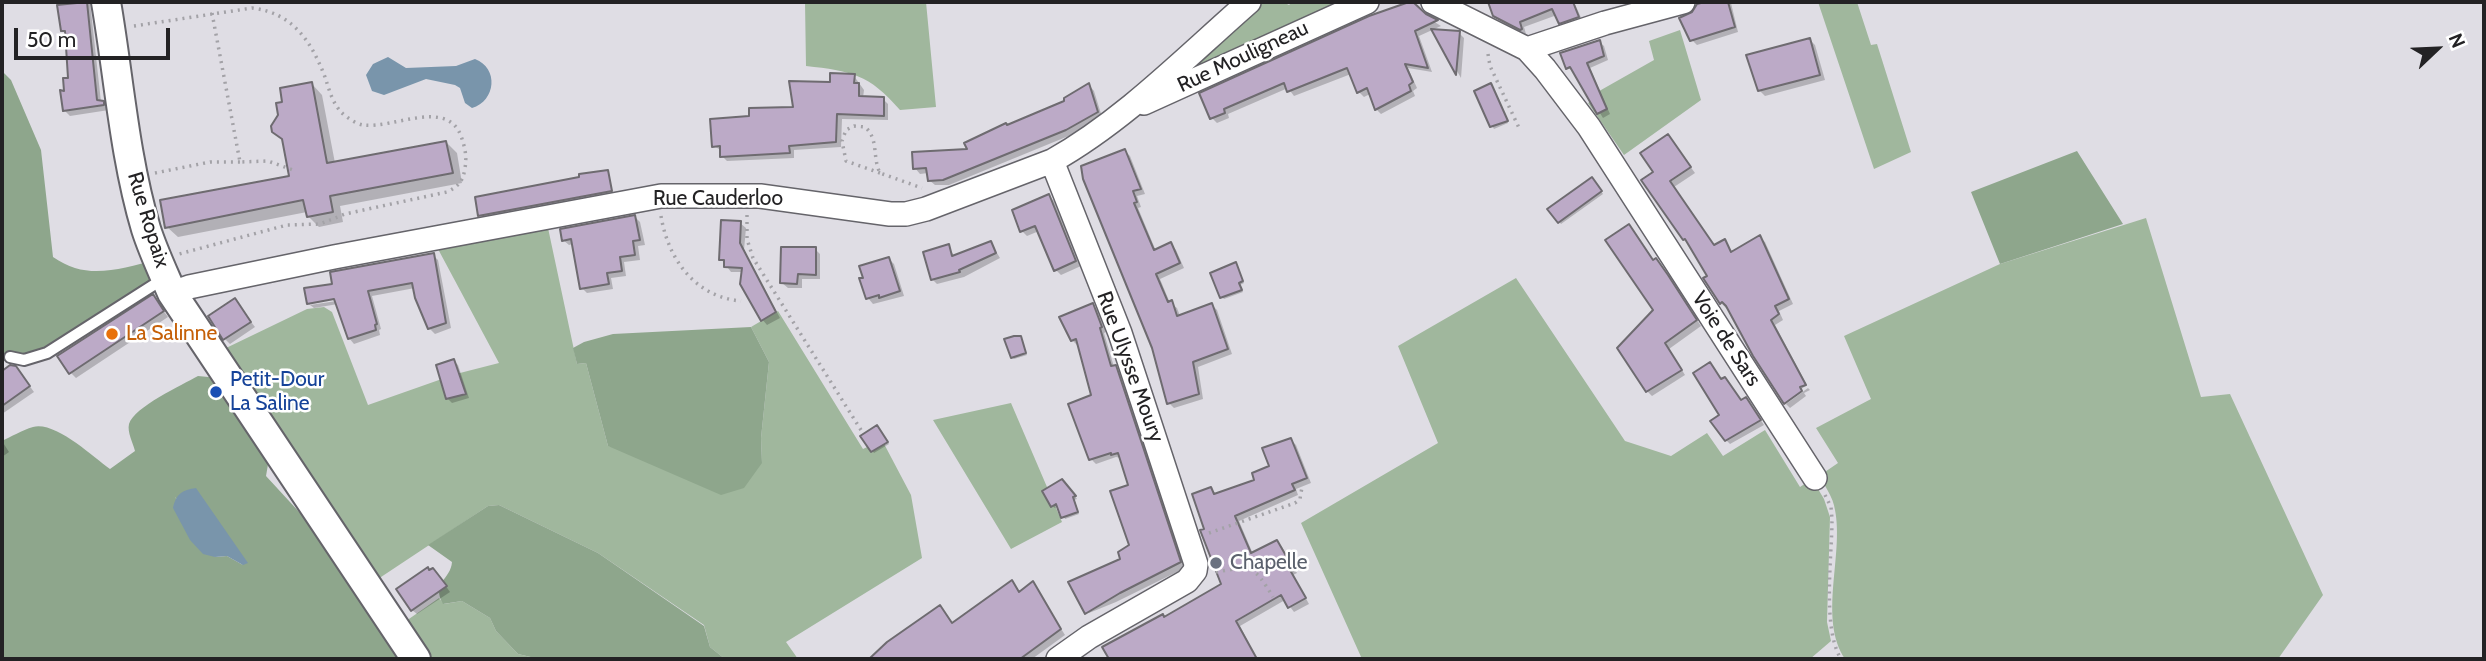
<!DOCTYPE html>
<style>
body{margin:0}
#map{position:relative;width:2486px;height:661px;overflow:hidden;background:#dfdde4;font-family:Cabin,sans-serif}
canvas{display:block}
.frame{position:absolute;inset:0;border:4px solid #232224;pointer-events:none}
.north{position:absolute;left:2402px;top:14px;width:70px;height:70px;-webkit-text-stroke:5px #fff;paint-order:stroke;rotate:67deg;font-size:19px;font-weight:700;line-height:28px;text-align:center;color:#232224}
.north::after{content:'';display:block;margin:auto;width:24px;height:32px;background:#232224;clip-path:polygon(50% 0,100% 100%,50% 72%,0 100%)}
.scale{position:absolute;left:14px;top:28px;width:156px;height:32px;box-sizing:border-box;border:4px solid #232224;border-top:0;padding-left:9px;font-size:21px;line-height:24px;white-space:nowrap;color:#232224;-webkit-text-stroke:5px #fff;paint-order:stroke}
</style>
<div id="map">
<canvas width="2486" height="661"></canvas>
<div class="frame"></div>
<div class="north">N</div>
<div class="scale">50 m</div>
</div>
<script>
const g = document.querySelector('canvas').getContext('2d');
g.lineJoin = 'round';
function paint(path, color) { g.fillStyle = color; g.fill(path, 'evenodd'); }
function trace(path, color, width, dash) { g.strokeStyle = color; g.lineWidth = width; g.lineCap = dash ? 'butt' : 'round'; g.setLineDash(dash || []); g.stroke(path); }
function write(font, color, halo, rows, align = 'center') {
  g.font = font + ' Cabin,sans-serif'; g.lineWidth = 5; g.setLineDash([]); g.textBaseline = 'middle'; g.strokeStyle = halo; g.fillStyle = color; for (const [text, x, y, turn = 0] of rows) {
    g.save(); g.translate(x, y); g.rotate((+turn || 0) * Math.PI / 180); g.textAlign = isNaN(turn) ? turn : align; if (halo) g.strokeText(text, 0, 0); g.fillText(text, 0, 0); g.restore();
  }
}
paint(new Path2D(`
 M805,2H926L936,107L900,110C869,74 851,71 806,66Z
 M1261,2H1283L1289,5L1292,2H1338L1198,69L1196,63L1198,57Z
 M1818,2H1857L1871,45L1877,44L1911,152L1874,169Z
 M1680,30L1701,100L1624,155L1588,103L1600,96L1598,92L1601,90L1654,60L1649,41Z
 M2146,218L2201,397L2230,394L2323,595L2278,659H1845C1818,618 1844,556 1835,510C1833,497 1825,486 1819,476L1838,463L1816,428L1871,399L1844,336L2000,264Z
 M548,228L577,364L586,363L608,446L762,463L761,438L769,362L751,327L778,311L863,449L882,440L911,495L922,558L786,642L798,659H725L710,647L704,625L598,553L499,505L488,506L378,579L224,349L307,309L324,307L332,312L368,405L456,374L499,363L438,249Z
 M1516,278L1625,441L1671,456L1707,433L1723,456L1765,430L1800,487L1812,479L1824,499L1830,517L1827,622L1831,641L1810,659H1362L1301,523L1438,443L1398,346Z
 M1011,403L1062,522L1011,549L933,420Z
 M439,598L444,604L462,601L490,618L496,631L518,654L539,659H430L406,621Z`), '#a0b79d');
paint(new Path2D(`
 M2,71L11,80L41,150L53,257C87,281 118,269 157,260L165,278L62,344L24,360L2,355Z
 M2077,151L2123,224L2000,264L1971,192Z
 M751,327L769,362L761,438L762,463L744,488L721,495L608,446L586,363L577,364L573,348L584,342L613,334Z
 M198,376L229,379L272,441L266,476L324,539L416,659H2V441C11,437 22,430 33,427C55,421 92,456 110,469L135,451C133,443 127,432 129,424C134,407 182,385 198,376ZM175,497L243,565L227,556L215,557Z
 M499,505L598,553L704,626L710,647L725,659H539L518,654L496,631L490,618L462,601L443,604C431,583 451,579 452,562L428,545L488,506Z`), '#8ea68c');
paint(new Path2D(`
 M388,57L406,68L456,66L475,59C499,68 496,101 472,108L465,103L460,88L455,85L426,79L384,95L372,91L366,75L373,64Z
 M196,488L248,563L243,565L227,556L215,557L203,554L190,540L173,508C176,494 182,490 196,488Z`), '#7995ab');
paint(new Path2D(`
 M58,2H90L101,102L109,110L70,116L65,111L66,93L70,79L67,35L63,30Z
 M1493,2H1574L1583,22L1566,28L1557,15L1524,27L1526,34L1500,21L1495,15L1490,3Z
 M1712,2L1731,3L1738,32L1697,45L1692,40L1694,14L1698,5Z
 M1425,16L1441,26L1419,36L1432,72L1408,68L1417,88L1413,91L1415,96L1381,114L1376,109L1370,94L1364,97L1359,92L1351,74L1294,96L1288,88L1228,114L1229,118L1217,123L1212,118L1201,94Z
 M1434,31L1459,33L1464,38L1461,78Z
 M1809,39L1815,45L1825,80L1765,96L1760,91Z
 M1599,42L1604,46L1608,60L1590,68L1610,114L1603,118L1575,72L1568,68Z
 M854,76L864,90L863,98L883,99L888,104V120L842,119L841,147L794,150V158L727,161L722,156V151L714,146L751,117L795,109L832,84Z
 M312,84L322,95L335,163L446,142L457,153L462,183L340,206L343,222L319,227L308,216L307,212L178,237L167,227L291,177L285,142L273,131L284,104Z
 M1089,85L1094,91L1102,117L1071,135L949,185H935L929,180L928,173L920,174L915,168L969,151L1007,126L1067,102Z
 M1491,85L1508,123L1494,129L1492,126Z
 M1668,136L1695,173L1674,187L1715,246L1724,241L1733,253L1759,237L1765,242L1793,304L1779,311L1783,320L1775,325L1807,385L1784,401L1729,306L1726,308L1722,304L1730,299L1709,276L1684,239L1655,173Z
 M1125,151L1130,156L1145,194L1137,196L1141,207L1138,208L1156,251L1171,244L1176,250L1184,268L1160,279L1170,303L1177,308L1180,316L1212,305L1217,310L1232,354L1198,367L1203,399L1174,408L1169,403Z
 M607,171L613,193L482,217L480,215Z
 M1594,181L1603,194L1561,224L1550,209Z
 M1049,196L1054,201L1081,266L1061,275L1056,270L1039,231L1027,236L1022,231Z
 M635,217L640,222L645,245L638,246L640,260L624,262L626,276L611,278L613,289L587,293L582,288L573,244L569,245L563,240Z
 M740,223L746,228L744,250L780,318L767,325L762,319L743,272H731L721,259Z
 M1634,231L1654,261L1660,265L1701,326L1669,349L1685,375L1652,396L1647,391L1655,310Z
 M991,243L1000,258L964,277L937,284L932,279L948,246L955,257Z
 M815,249L820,254V279H802V288H788L782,283Z
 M433,255L438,260L451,328L435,334L429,328L415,288L372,296L381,329L379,330L380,335L354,344L349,338L338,304L314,308L310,305L343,300V296L310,301V305L308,303L306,289L334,285L332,274Z
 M889,259L894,264L904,296L873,304L868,298Z
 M1237,266L1244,283L1240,285L1243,292L1224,299L1222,297Z
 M153,297L168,317L76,378L71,373L60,356Z
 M234,300L255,327L230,344L225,339Z
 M1093,305L1098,310L1106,332L1104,333L1114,367L1120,372L1185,568L1116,602L1089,613L1084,608L1122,560L1131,546L1130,486L1121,458L1116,457L1096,464L1091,459L1093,396L1079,344L1077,345L1072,340Z
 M1020,338L1027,355L1014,359L1012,357Z
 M454,361L458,365L469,398L452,403L448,399Z
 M11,367L21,374L34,392L2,414V374Z
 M1725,379L1742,402L1750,403L1764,425L1730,444L1726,440L1721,415L1722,381Z
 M1808,388L1810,390L1804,393L1806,396L1790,408L1786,404Z
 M879,429L889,444L874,453L862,436Z
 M1291,440L1296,445L1311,483L1296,489L1298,495L1239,521L1253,554L1277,542L1282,547L1297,573L1293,575L1309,604L1294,612L1285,600L1240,626L1257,659H1146L1131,633L1165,618L1223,585L1206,530L1210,489L1216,495L1257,481L1271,467Z
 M2,441L9,452L2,457Z
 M1062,481L1077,499L1074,500L1079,514L1065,519L1058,506L1055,508L1052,506Z
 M438,575L450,592L417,614L412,610Z
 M1012,582L1020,593L1033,584L1065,635L1032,659H870L888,643L945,612L953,625Z`), '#0003');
const building = new Path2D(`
 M87,2L97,100L104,101V105L63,111L60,90L64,91L63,78H68L65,31H61L57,5Z
 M1409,2H1413L1426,14L1438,20L1415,31L1428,68L1405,64L1413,82L1409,85L1411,91L1375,110L1367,88L1357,93L1347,68L1287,92L1284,83L1224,109L1225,113L1210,119L1199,93L1369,16Z
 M1488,2H1573L1579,17L1559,24L1552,9L1520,22L1522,29L1520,30L1493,16Z
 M1705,2H1728L1735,27L1690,41L1679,18L1692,12L1697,4Z
 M1431,29L1460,31L1456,75Z
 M1810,38L1820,75L1758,91L1746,55Z
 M1600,40L1604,56L1587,63L1607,109L1597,114L1570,67L1566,69L1560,53Z
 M830,73L855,74L854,83H859V96L884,97V116L837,114L836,142L789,146L790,153L720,157V146L712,147L710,119L749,116V108L793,107L789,81L830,82Z
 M312,82L327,163L446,141L453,173L330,196L333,212L307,217L303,200L165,228L160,200L289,176L282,139L272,132L271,126L278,115L276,103L282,102L280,88Z
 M1089,83L1098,112L1066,130L943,180L928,181L926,168L913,169L912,152L967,149L964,143L1006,123L1007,125L1064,101V98Z
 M1491,83L1508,121L1490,127L1474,91Z
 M1668,134L1691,167L1670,181L1714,245L1725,239L1731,252L1760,235L1789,299L1775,306L1779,314L1771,320L1806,385L1800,387L1802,391L1784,404L1753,356L1726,306L1722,302L1720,304L1703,278L1707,276L1685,239L1683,240L1641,180L1653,172L1640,153Z
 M1125,149L1141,189L1133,191L1137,202L1134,203L1154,250L1171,242L1180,263L1156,274L1168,302L1172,300L1177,316L1212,303L1228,349L1193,362L1199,394L1167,404L1152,348L1083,179L1081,166Z
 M608,170L612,191L478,216L475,197L579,177V174Z
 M1592,177L1602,191L1558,223L1547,209Z
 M1049,194L1076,261L1054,271L1035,226L1020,232L1012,210Z
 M635,215L640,240L633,241L635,255L620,257L622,271L607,273L609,284L580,289L571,239L562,241L560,229Z
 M721,220L741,221L740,243L776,312L761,321L740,284L742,268L724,267V260H719Z
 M1629,224L1653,260L1656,258L1668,275L1697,320L1665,343L1682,370L1646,392L1617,348L1653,310L1605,240Z
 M991,241L996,253L959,270L960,272L931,280L923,252L949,244L952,256Z
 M781,247H816V275L798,274L797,284L780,283Z
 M434,253L446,323L428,329L415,298L412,283L368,291L377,324L375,325L376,330L348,339L334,299L307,304L304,288L332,284L330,272Z
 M889,257L900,291L879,298V295L866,299L859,278H863L859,266Z
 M1236,262L1243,281L1239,283L1242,290L1220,298L1210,273Z
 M153,294L164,311L69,374L57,356Z
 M235,298L251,322L223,340L208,316Z
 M1093,303L1102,327L1100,328L1111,366L1116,365L1181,562L1120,593L1085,614L1068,582L1120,559L1118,552L1129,545L1110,491L1128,485L1118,453L1111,455V453L1089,460L1068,404L1091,395L1076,339L1071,341L1059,317Z
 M1014,336H1021L1026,353L1011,358L1004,339Z
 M454,359L466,394L446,399L436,365Z
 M1710,362L1721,379L1725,377L1741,400L1746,397L1761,420L1725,441L1710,421L1719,415L1693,373Z
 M10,365L16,366L30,386L2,406V371Z
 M877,425L888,442L871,452L860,436Z
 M1291,438L1307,478L1292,484L1295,490L1235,516L1251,553L1277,540L1293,568L1290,570L1306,598L1288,608L1281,595L1236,621L1257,659H1109L1102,647L1163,614L1164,617L1221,584L1200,530L1204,529L1192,494L1211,487L1214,494L1254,480L1252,473L1269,466L1262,448Z
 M1062,479L1076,496L1073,497L1078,512L1061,518L1056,504L1051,507L1042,491Z
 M428,567L429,570L433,568L447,586L411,611L396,589Z
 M1012,580L1019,592L1033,581L1061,629L1020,659H869L887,642L940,605L952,623Z`);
paint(building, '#bcaac7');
trace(building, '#6e6b70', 2);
const service = new Path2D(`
 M10,357L24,360L47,353L163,279`);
const minor = new Path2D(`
 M1433,2L1527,49L1605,23L1683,2
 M1527,49L1545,69L1589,127L1815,478
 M1144,103L1367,2
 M1052,161L1120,333L1196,564L1195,571L1187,581L1089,637L1058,659
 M172,293L189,287L334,257L661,196H760L890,214H906L926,209L1052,161C1125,120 1186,57 1249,2`);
const tertiary = new Path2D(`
 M106,2C119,77 124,155 146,229C153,251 163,272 172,293L416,659`);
trace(service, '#65646a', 14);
trace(minor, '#65646a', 26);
trace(tertiary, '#65646a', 32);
trace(new Path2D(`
 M212,13L240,162L268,161L293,170
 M134,26L252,8C293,13 311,41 325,77C329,89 332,102 341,112C346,117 356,124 363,125C393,129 447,98 461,136C465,147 467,157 465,168C463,181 459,186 447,192L345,214L320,224L287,225L179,254
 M1488,54L1490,66L1520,130
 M155,173L210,162H240
 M880,173L846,161L842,141L846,130L854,126L865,127C879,139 872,157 880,173L922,188
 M747,215V239L753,258L861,430
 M661,216C668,259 695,297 741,301
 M1825,495L1831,507L1832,519C1832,557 1822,628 1841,659
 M1209,533L1295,503L1300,499L1302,487
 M1216,572C1252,566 1253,564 1273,597`), '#a3a2a7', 3.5, [2, 5]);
trace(service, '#fff', 10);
trace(minor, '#fff', 23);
trace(tertiary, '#fff', 28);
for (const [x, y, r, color] of [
 [112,334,7,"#e8710a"],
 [216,392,7,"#1a4fb4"],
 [1216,563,7,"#6b7280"]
]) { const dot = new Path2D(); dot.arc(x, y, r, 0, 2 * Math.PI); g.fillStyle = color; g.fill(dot); trace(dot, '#fff', 2.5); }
write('21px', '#232224', '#fff', [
 ["Rue Mouligneau",1243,57,-25],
 ["Rue Cauderloo",718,199],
 ["Rue Ropaix",148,220,73],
 ["Voie de Sars",1726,339,57],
 ["Rue Ulysse Moury",1130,367,70]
]);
write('21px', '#c56008', '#fff', [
 ["La Salinne",126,334]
], 'left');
write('21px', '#164399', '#fff', [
 ["Petit-Dour",230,380],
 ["La Saline",230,404]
], 'left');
write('21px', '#5b616d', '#fff', [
 ["Chapelle",1230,563]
], 'left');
</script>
